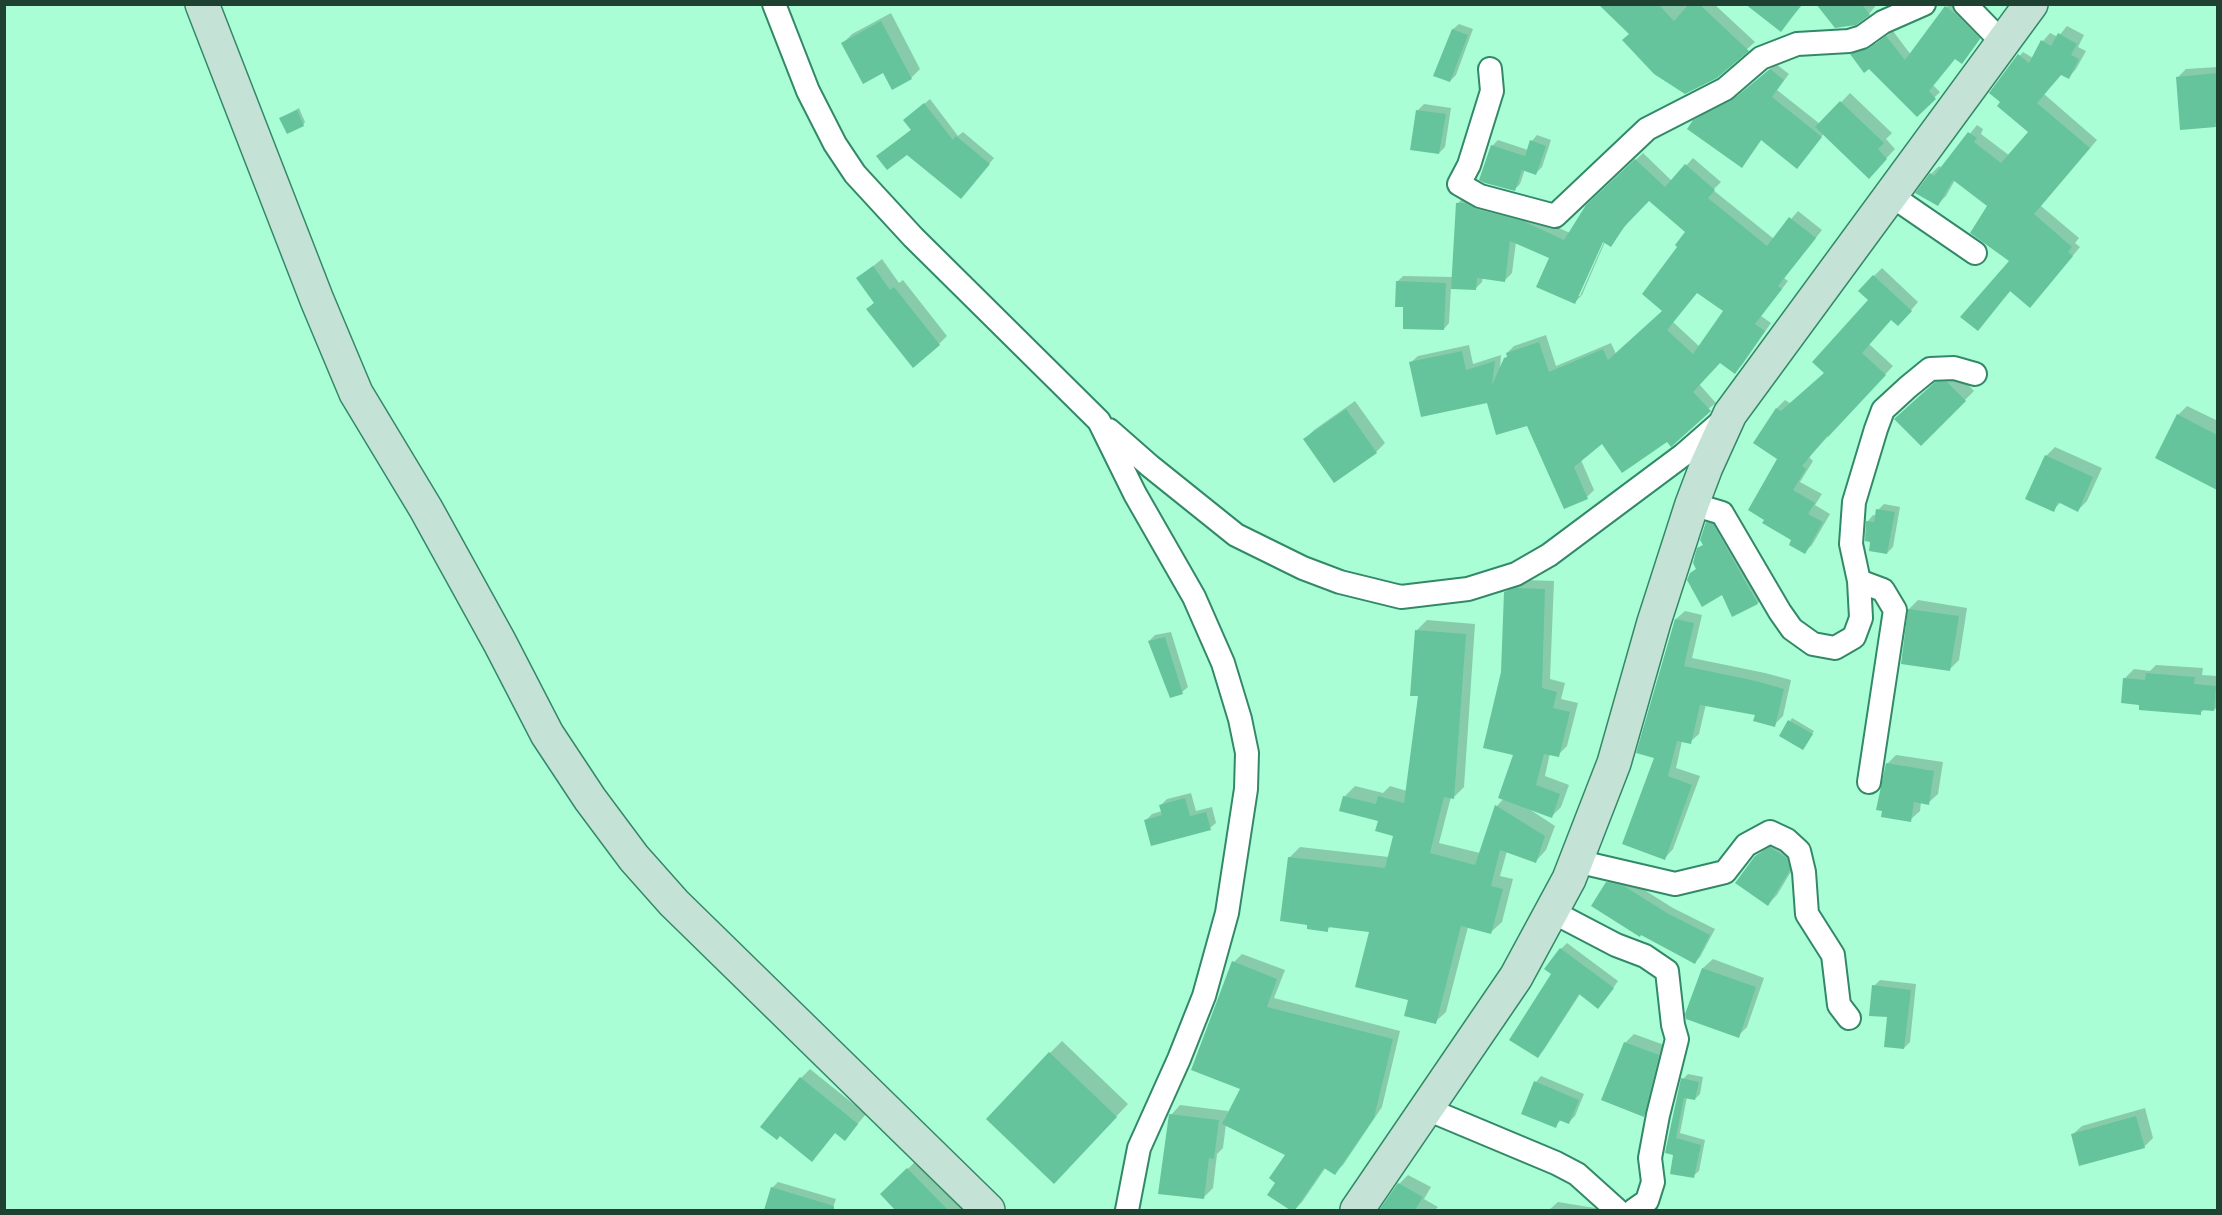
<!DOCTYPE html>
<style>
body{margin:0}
#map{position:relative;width:2222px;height:1215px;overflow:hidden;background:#a9fed6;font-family:Montserrat,sans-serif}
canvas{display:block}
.frame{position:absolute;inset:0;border:6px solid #1e4132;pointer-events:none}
</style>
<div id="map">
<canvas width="2222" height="1215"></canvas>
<div class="frame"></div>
</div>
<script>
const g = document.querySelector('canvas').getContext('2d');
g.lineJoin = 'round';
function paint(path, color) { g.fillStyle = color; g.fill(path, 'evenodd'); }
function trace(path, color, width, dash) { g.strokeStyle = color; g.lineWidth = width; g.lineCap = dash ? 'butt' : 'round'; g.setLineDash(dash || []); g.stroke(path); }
paint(new Path2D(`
 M1600,4H1714L1755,42L1717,76L1631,34Z
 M1747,4H1803L1781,30Z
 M1824,4H1877L1869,14L1855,23Z
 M1949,4H1956L1985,32L1967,56L1955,57L1933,85L1940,92L1917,115L1869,67L1852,55L1858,49L1877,43L1893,31L1911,55Z
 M891,13L920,69L911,78L884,71L843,43L852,34Z
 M1459,24L1473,29L1456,75L1450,81L1453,29Z
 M2067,26L2084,35L2078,47L2086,51L2076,69L2069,77L2061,73L2044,94L2097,140L2041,206L2079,238L2075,243L2080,247L2038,298L2011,290L1978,329L2011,260L1989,206L1955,180L1946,196L1938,204L1931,174L1939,166L1942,168L1977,125L1983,129L1981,134L2010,156L2030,132L2015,61L2023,52L2033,58L2043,41L2050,33L2058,37Z
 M1776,64L1789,74L1777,90L1820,124L1850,93L1892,133L1886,139L1895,149L1869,177L1824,133L1803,161L1762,139L1747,160L1695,121L1701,115L1739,95Z
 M2218,67V123L2215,126L2178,77L2186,69Z
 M930,99L958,136L963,132L994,158L966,192L907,153L878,156L912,129L911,115Z
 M1424,104L1451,108L1445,147L1439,153L1412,149L1418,110Z
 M299,108L305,122L303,125L281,118Z
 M1537,135L1551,140L1542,167L1536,173L1525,169L1520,184L1514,190L1492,146L1498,140L1528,150L1532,141Z
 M1643,153L1672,181L1693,158L1721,182L1713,190L1774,239L1798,211L1822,230L1784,278L1788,281L1761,316L1771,323L1742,365L1735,372L1720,361L1699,384L1716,403L1668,440L1603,442L1581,460L1594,490L1587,497L1528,424L1488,401L1410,363L1418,356L1469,345L1473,364L1501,355L1500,370L1508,356L1507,353L1514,346L1546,335L1556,366L1611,343L1616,354L1664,310L1679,247L1687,232L1649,199L1631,218L1611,245L1605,242L1582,295L1575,302L1551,257L1516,242L1512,273L1505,280L1483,277L1482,282L1475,289L1451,287L1449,323L1444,329L1405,305L1398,281L1403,276L1453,277L1458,203L1465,196L1531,215L1570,233L1588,206ZM1604,234L1607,235L1580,296H1577ZM1698,291L1725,311L1700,347L1673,322Z
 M882,259L899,283L903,280L947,336L939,344L868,309L875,302L858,278Z
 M1882,268L1918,302L1906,316L1892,318L1869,344L1893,366L1809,457L1813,461L1800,482L1822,494L1815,505L1830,514L1812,545L1804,553L1793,540L1779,458L1755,443L1777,408L1785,400L1790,403L1826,372L1870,300L1860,290Z
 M1957,373L1974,391L1921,444L1906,409L1946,374Z
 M1355,401L1385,443L1376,452L1305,439L1314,430Z
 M2187,406L2218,421V489L2157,458L2178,415Z
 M2055,447L2102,468L2087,501L2078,510L2061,502L2053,510L2046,456Z
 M1884,504L1900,507L1893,547L1887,553L1872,541L1866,540L1868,521L1873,515L1877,516L1878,510Z
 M1716,514L1766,595L1758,603L1733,615L1723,593L1691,574L1697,568L1699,549L1704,544L1707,523Z
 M1526,580L1554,581L1550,679L1565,683L1561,699L1578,703L1567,746L1558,755L1550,753L1545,776L1569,785L1561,807L1552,816L1529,809L1555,826L1546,850L1536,861L1507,851L1500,876L1513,879L1502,922L1491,932L1468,927L1446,1012L1435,1022L1410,999L1371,931L1331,926L1327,930L1289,858L1300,847L1389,857L1395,835L1380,820L1344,797L1355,786L1383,793L1390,786L1407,791L1420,695L1416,631L1427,620L1475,624L1464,787L1454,797H1451L1439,843L1480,853L1497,806L1504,798L1515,754L1503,673L1506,592L1515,583Z
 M1918,600L1967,608L1959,660L1949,670L1909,609Z
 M1685,611L1702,615L1692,658L1765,673L1791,680L1783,716L1774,725L1756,713L1706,704L1699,734L1690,742L1682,741L1676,768L1700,776L1673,849L1665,858L1656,757L1676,619Z
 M1171,632L1188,687L1182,692L1149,641L1155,635Z
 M2156,665L2203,668L2202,675L2218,676V706L2214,710L2205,709L2200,713L2141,704L2125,678L2134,669L2150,671Z
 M1792,718L1814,731L1805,746L1781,736Z
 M1896,755L1943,762L1938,794L1928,803L1921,802L1920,811L1910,820L1887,764Z
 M1191,793L1196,811L1212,807L1216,823L1210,828L1146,820L1152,814L1162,811L1161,805L1167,799Z
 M1781,839L1798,860L1777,895L1768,904L1756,857L1766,847Z
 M1613,877L1630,881L1673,908L1715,929L1700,957L1694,963L1641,933L1607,883Z
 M1567,943L1618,981L1604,1001L1580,994L1543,1051L1538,1056L1553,973L1561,949Z
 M1242,954L1285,970L1274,998L1400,1031L1382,1107L1343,1165L1334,1173L1326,1167L1302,1202L1294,1210L1269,1194L1277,1182L1287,1155L1226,1124L1223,1148L1217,1154L1213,1188L1204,1197L1171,1115L1180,1105L1228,1111L1227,1118L1242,1088L1234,962Z
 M1713,959L1764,978L1747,1027L1738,1036L1687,1014L1703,968Z
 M1880,980L1916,984L1910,1042L1904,1048L1874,986Z
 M1634,1034L1667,1046L1653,1106L1644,1115L1625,1043Z
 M1062,1041L1128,1104L1066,1170L1050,1053Z
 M810,1069L866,1114L845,1139L801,1078Z
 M1688,1074L1703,1077L1700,1094L1695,1099L1687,1097L1680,1133L1705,1140L1699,1171L1693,1176L1675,1154L1667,1151L1683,1079Z
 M1541,1076L1584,1094L1575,1116L1569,1122L1561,1120L1555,1126L1536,1082Z
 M2145,1108L2153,1138L2144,1147L2072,1135L2082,1126Z
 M917,1160L966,1210H898L882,1194Z
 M1408,1175L1431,1187L1424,1199L1438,1207L1435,1210H1381L1399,1184Z
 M778,1182L836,1199L832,1210H766L772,1188Z
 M1558,1202L1607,1210H1549Z`), '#0003');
paint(new Path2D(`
 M1598,4H1658L1674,21L1689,4H1699L1749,51L1717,78L1685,94L1654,74L1622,40L1629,34Z
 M1745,4H1802L1781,32Z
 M1816,4H1862L1870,15L1856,25L1835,28Z
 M1945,6L1957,15L1980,39L1962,64L1955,59L1929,91L1936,99L1917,117L1869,69L1864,73L1850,54L1870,48L1886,36L1905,60Z
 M881,21L912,79L892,90L883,73L863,84L841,43Z
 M1452,29L1468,35L1450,82L1433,76Z
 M2058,33L2077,44L2071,55L2079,59L2069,79L2061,75L2037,103L2090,148L2034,214L2072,247L2068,252L2073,256L2030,308L2010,291L1978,331L1960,317L2009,261L1970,233L1987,206L1953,180L1938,206L1915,193L1930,173L1934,176L1968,132L1977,138L1974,142L2001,163L2028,132L1997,106L2000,102L1989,93L2018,54L2029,63L2041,40L2051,46Z
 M1770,69L1784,80L1772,97L1822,137L1797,169L1761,140L1742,168L1687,129L1693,120L1731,101Z
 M2217,73V123H2215L2216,127L2180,130L2176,77Z
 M1840,101L1884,143L1878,149L1887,159L1869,179L1815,127Z
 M924,103L953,140L956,136L990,164L961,199L907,155L887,170L876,156L911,130L903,120Z
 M297,110L304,126L287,134L279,118Z
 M1416,110L1446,114L1439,154L1410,150Z
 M1530,140L1546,146L1536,175L1522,170L1515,191L1485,183L1479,180L1491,145L1525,156Z
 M1635,159L1665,187L1685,164L1715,190L1708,198L1767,246L1789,217L1816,238L1778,286L1782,289L1755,324L1765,331L1735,374L1720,363L1693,392L1711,411L1671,447L1667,442L1622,473L1602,444L1574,467L1588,499L1564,509L1527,426L1496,435L1487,403L1421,417L1409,362L1462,351L1466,370L1495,361L1492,385L1504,358L1507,357L1506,353L1539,342L1549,372L1603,349L1608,360L1662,311L1642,294L1677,247L1675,245L1685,232L1649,201L1624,227L1611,247L1603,242L1575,304L1536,287L1549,258L1510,241L1505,282L1477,278L1476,290L1451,289L1456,203H1465L1476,209L1523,221L1564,240L1586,205ZM1697,293L1723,311L1693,354L1667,330Z
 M873,266L890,290L894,287L940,345L913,368L866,309L874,303L856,278Z
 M1873,275L1912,311L1898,326L1891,320L1862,353L1886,375L1828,437L1827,436L1802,466L1806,469L1793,490L1815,503L1808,514L1823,522L1805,554L1789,545L1791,540L1762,523L1764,520L1748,510L1777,459L1753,443L1776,408L1781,411L1824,373L1812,362L1868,300L1858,291Z
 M1396,281L1446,283L1444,330L1403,329V307H1395Z
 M1935,382H1947L1966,401L1921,446L1894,419Z
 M1346,409L1377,453L1334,483L1303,439Z
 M2177,414L2217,435V490L2155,458Z
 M2045,455L2093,477L2078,512L2058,502L2054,512L2025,499Z
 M1876,509L1895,512L1887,554L1869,551L1870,542L1865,541L1866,521L1874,522Z
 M1706,522L1713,524L1758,604L1732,617L1722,595L1702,607L1687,580L1690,573L1696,569L1693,563L1697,548L1703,545L1700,540Z
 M1515,588L1545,589L1542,688L1557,692L1553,708L1570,712L1559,757L1544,754L1536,785L1560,794L1552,818L1498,798L1513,755L1483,748L1501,672L1504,592Z
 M1908,609L1959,616L1950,671L1901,664Z
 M1675,619L1694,623L1684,666L1756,681L1784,689L1775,727L1753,721L1755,715L1700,705L1691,744L1677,741L1668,776L1692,785L1665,860L1622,844L1654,758L1636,753Z
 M1415,630L1466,634L1454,799L1444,797L1430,853L1475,865L1495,805L1545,836L1536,863L1500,850L1491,886L1503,889L1491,934L1461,926L1436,1024L1404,1016L1408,1000L1355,987L1369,932L1328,927V932L1307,929V925L1280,921L1288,857L1385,868L1393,836L1375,831L1378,821L1339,811L1343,796L1376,804L1378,796L1404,803L1418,696H1410Z
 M1165,637L1183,694L1170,698L1148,641Z
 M2146,673L2195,677L2194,684L2216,686L2214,711L2201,710V715L2139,710V705L2121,703L2123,678L2145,680Z
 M1788,720L1813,734L1803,750L1779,736Z
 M1886,763L1934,771L1929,805L1914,802L1911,822L1881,817L1882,811L1876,810Z
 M1185,798L1190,816L1206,812L1211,830L1151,846L1144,820L1162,815L1159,805Z
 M1770,847L1787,858L1790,870L1768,906L1735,883L1755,856Z
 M1606,882L1624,886L1667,913L1710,935L1695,964L1641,935L1640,937L1591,906Z
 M1560,948L1614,988L1598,1009L1579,994L1538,1058L1509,1040L1551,974L1544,969Z
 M1232,961L1277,979L1267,1007L1393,1039L1374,1118L1335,1175L1324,1168L1295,1210H1290L1267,1195L1275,1183L1269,1178L1285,1155L1222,1124L1240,1089L1191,1070Z
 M1702,968L1756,987L1739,1038L1686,1019L1685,1014Z
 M1872,985L1911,990L1904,1049L1884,1047L1887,1017L1869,1016Z
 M1624,1042L1659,1055L1644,1117L1601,1100Z
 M1049,1052L1117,1117L1054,1184L986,1119Z
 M800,1077L858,1124L845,1141L835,1133L812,1162L780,1136L777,1140L760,1127Z
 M1681,1078L1699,1082L1695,1100L1684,1098L1676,1138L1701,1145L1694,1178L1670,1174L1673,1155L1665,1153Z
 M1534,1081L1579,1100L1569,1124L1559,1120L1556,1128L1521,1114Z
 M1169,1114L1219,1120L1214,1159L1209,1158L1204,1199L1158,1194Z
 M2136,1116L2145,1148L2079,1166L2071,1134Z
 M907,1168L948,1210H895L880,1194Z
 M1398,1183L1423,1197L1415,1210H1379Z
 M771,1187L834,1206V1210H764Z`), '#65c49b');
const street = new Path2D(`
 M774,4L808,91L835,144L855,174L913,237L1099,421L1135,494L1194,597L1223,663L1240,719L1247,753L1246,789L1227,913L1204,996L1179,1059L1139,1148L1127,1210
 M1965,4L2004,44
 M1490,69L1492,91L1469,165L1459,184L1480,196L1555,216L1647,129L1725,89L1761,58L1797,44L1849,41L1862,37L1883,22L1924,4
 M1892,196L1975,253
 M1109,430L1150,466L1236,535L1303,568L1340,582L1401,597L1468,589L1516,574L1549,555L1683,455L1722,421
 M1692,504L1722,513L1780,612L1792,629L1813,644L1835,648L1854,637L1861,618L1859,581L1851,544L1854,502L1876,429L1883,410L1908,387L1930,369L1954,368L1975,374
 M1859,581L1883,590L1895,610L1869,782
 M1576,861L1675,884L1725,872L1746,845L1770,832L1787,840L1799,851L1804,872L1807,914L1833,955L1839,1005L1849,1018
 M1551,911L1616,945L1645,956L1667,971L1673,1025L1677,1039L1658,1115L1650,1158L1653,1182L1647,1201L1634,1210
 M1427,1109L1556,1163L1577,1174L1617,1210`);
const secondary = new Path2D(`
 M202,4L317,300L356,393L426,509L500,643L547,734L590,799L634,858L674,903L988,1210
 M1357,1210L1516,977L1569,879L1614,763L1654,622L1692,504L1706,467L1730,414L2031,4`);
trace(street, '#338967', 26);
trace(secondary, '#338967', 36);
trace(street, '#fff', 22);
trace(secondary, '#c4e2d6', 33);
</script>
